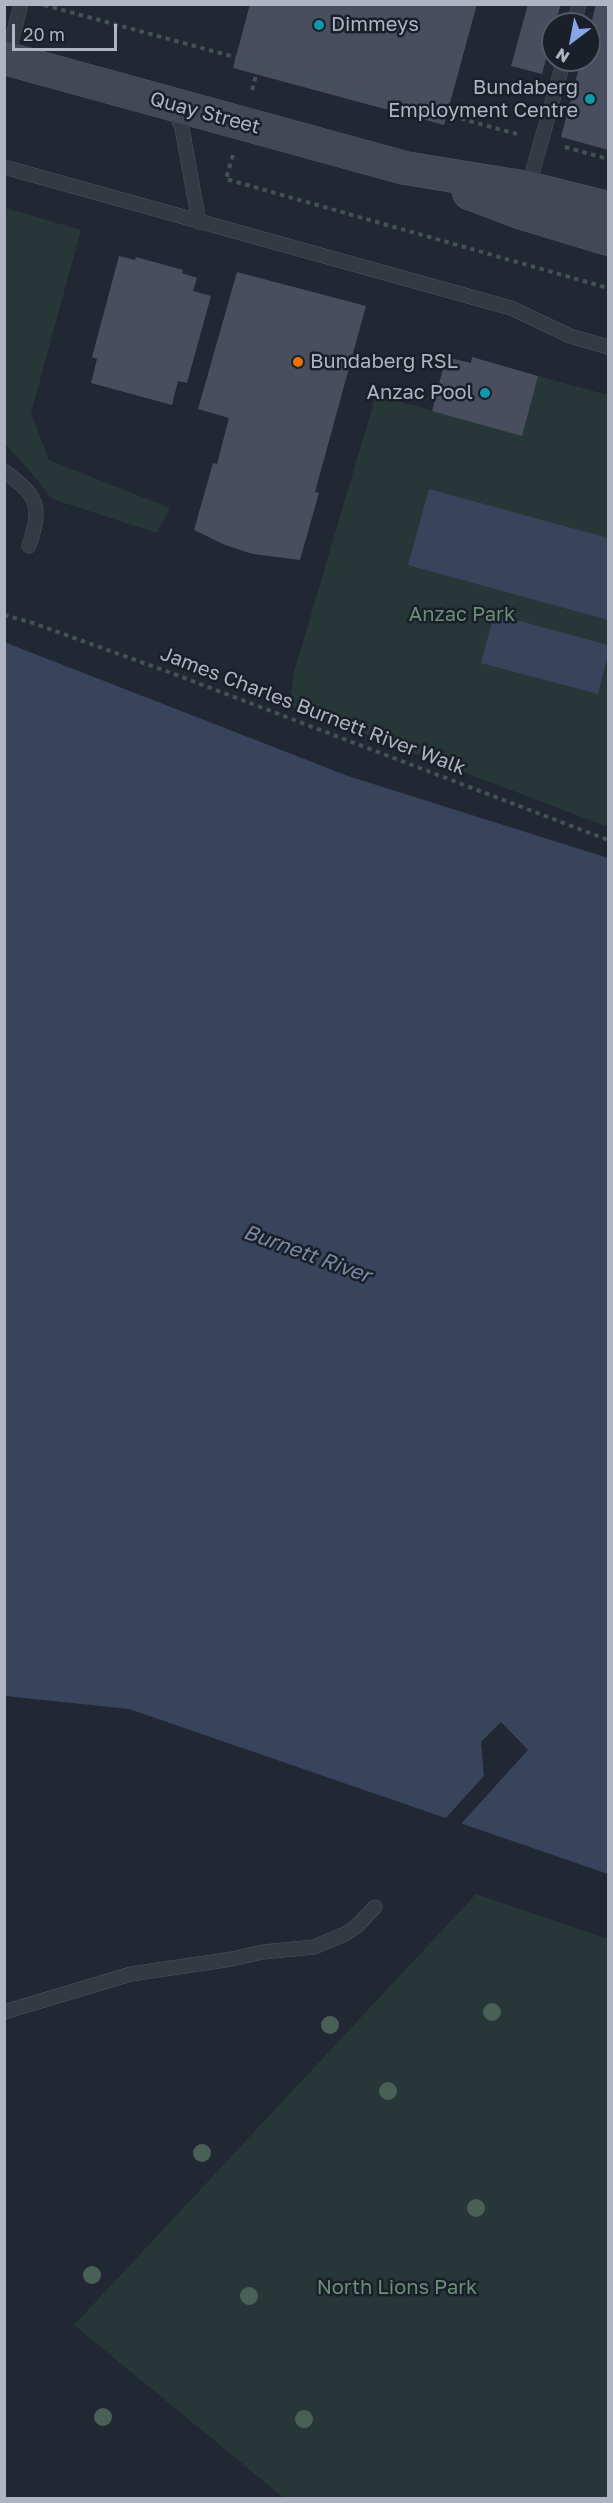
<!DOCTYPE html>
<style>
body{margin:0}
#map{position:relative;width:613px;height:2503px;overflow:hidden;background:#212733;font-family:"Golos Text",sans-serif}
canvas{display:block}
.frame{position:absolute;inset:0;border:6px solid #aeb4c1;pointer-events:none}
.north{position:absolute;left:541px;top:12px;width:60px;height:60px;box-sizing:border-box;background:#1a1f29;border:2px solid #555b66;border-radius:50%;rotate:212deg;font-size:16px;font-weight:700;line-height:24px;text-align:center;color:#aeb4c1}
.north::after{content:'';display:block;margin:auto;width:21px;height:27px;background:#89a6eb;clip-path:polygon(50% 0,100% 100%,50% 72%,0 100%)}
.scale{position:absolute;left:12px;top:24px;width:105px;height:27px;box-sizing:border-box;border:3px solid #aeb4c1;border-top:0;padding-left:8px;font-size:18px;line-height:21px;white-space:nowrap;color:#aeb4c1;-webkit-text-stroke:4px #1a1f29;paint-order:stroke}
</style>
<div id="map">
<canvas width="613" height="2503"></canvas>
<div class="frame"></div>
<div class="north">N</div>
<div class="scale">20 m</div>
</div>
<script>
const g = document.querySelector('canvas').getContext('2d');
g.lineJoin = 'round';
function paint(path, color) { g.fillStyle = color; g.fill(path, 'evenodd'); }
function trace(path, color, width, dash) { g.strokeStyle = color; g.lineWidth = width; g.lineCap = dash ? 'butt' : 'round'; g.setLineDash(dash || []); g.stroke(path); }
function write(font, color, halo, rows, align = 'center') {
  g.font = font + ' "Golos Text",sans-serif'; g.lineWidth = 5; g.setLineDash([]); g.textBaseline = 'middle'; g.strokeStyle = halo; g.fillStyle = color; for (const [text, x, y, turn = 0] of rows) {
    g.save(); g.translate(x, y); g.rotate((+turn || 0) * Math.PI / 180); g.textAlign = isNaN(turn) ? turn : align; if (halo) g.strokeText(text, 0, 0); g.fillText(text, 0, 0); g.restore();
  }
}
paint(new Path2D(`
 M5,208L81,230L31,413L49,460L170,508L157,533L52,499L31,472L5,444Z
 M538,376L608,395V827L290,706L294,672L376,395L521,435Z
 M476,1894L608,1939V2498H284L74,2325Z`), '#273738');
paint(new Path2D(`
 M429,489L608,538V620L408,565Z
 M494,614L608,645V655L598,694L481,663Z
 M4,642L348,776L608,858V1874L129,1709L5,1696Z`), '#38445b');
paint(new Path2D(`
 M501,1722L528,1750L459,1826L443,1821L484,1776L481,1742Z`), '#212733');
paint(new Path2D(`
 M250,4H477L444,125L233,68Z
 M528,4H561L555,24H553V33L542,74L511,66Z
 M596,4H608V150L561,137L581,60H589V32Z
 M119,256L135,260L136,257L183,270L182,273L197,278L193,291L211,296L187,383L178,381L172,405L91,383L97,359L92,357Z
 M237,272L366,306L315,492L319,493L300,560L253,554L225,545L194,530L213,463L217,464L229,418L198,409Z
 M446,357L471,363L472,357L538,376L522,436L432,411Z`), '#484e5d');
const lane = new Path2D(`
 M574,24L579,4
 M7,59L21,4
 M170,110L179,120L182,128L199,222
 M4,167L511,308L570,336L608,347
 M528,188L564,60
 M4,471C39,497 42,506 29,546
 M4,2012L131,1974L232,1959L263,1952L314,1947L345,1934L357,1926L375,1907`);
const secondary = new Path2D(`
 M4,58L405,168L528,188L608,208
 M469,193L522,213L608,239`);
trace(lane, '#4f545f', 15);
trace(secondary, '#4f545f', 34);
trace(new Path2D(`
 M44,5L517,134
 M252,90L259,64
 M565,147L608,159
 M233,155L226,179L608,288
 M4,615L33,623L174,674L608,840`), '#445256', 4, [4.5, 4.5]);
trace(lane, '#343944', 14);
trace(secondary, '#434857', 33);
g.fillStyle = '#496057';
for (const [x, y] of [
 [492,2012],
 [330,2025],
 [388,2091],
 [202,2153],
 [476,2208],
 [92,2275],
 [249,2296],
 [103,2417],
 [304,2419]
]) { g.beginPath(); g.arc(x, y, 9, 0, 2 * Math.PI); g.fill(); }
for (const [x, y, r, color] of [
 [319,25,6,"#0f9aa8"],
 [590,99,6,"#0f9aa8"],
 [298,362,6,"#e8710a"],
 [485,393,6,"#0f9aa8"]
]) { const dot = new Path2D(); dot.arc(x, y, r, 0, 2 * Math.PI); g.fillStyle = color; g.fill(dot); trace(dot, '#1a1f29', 2); }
write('20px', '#aeb4c1', '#1a1f29', [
 ["Dimmeys",331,25],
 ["Bundaberg",578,88,"right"],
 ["Employment Centre",578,111,"right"],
 ["Bundaberg RSL",310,362],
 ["Anzac Pool",473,393,"right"]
], 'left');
write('20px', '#aeb4c1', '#1a1f29', [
 ["Quay Street",205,113,15],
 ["James Charles Burnett River Walk",313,711,21]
]);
write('20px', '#698f75', '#1a1f29', [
 ["Anzac Park",462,615],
 ["North Lions Park",397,2288]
]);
write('italic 21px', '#7a89a7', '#1a1f29', [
 ["Burnett River",307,1254,20]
]);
</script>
